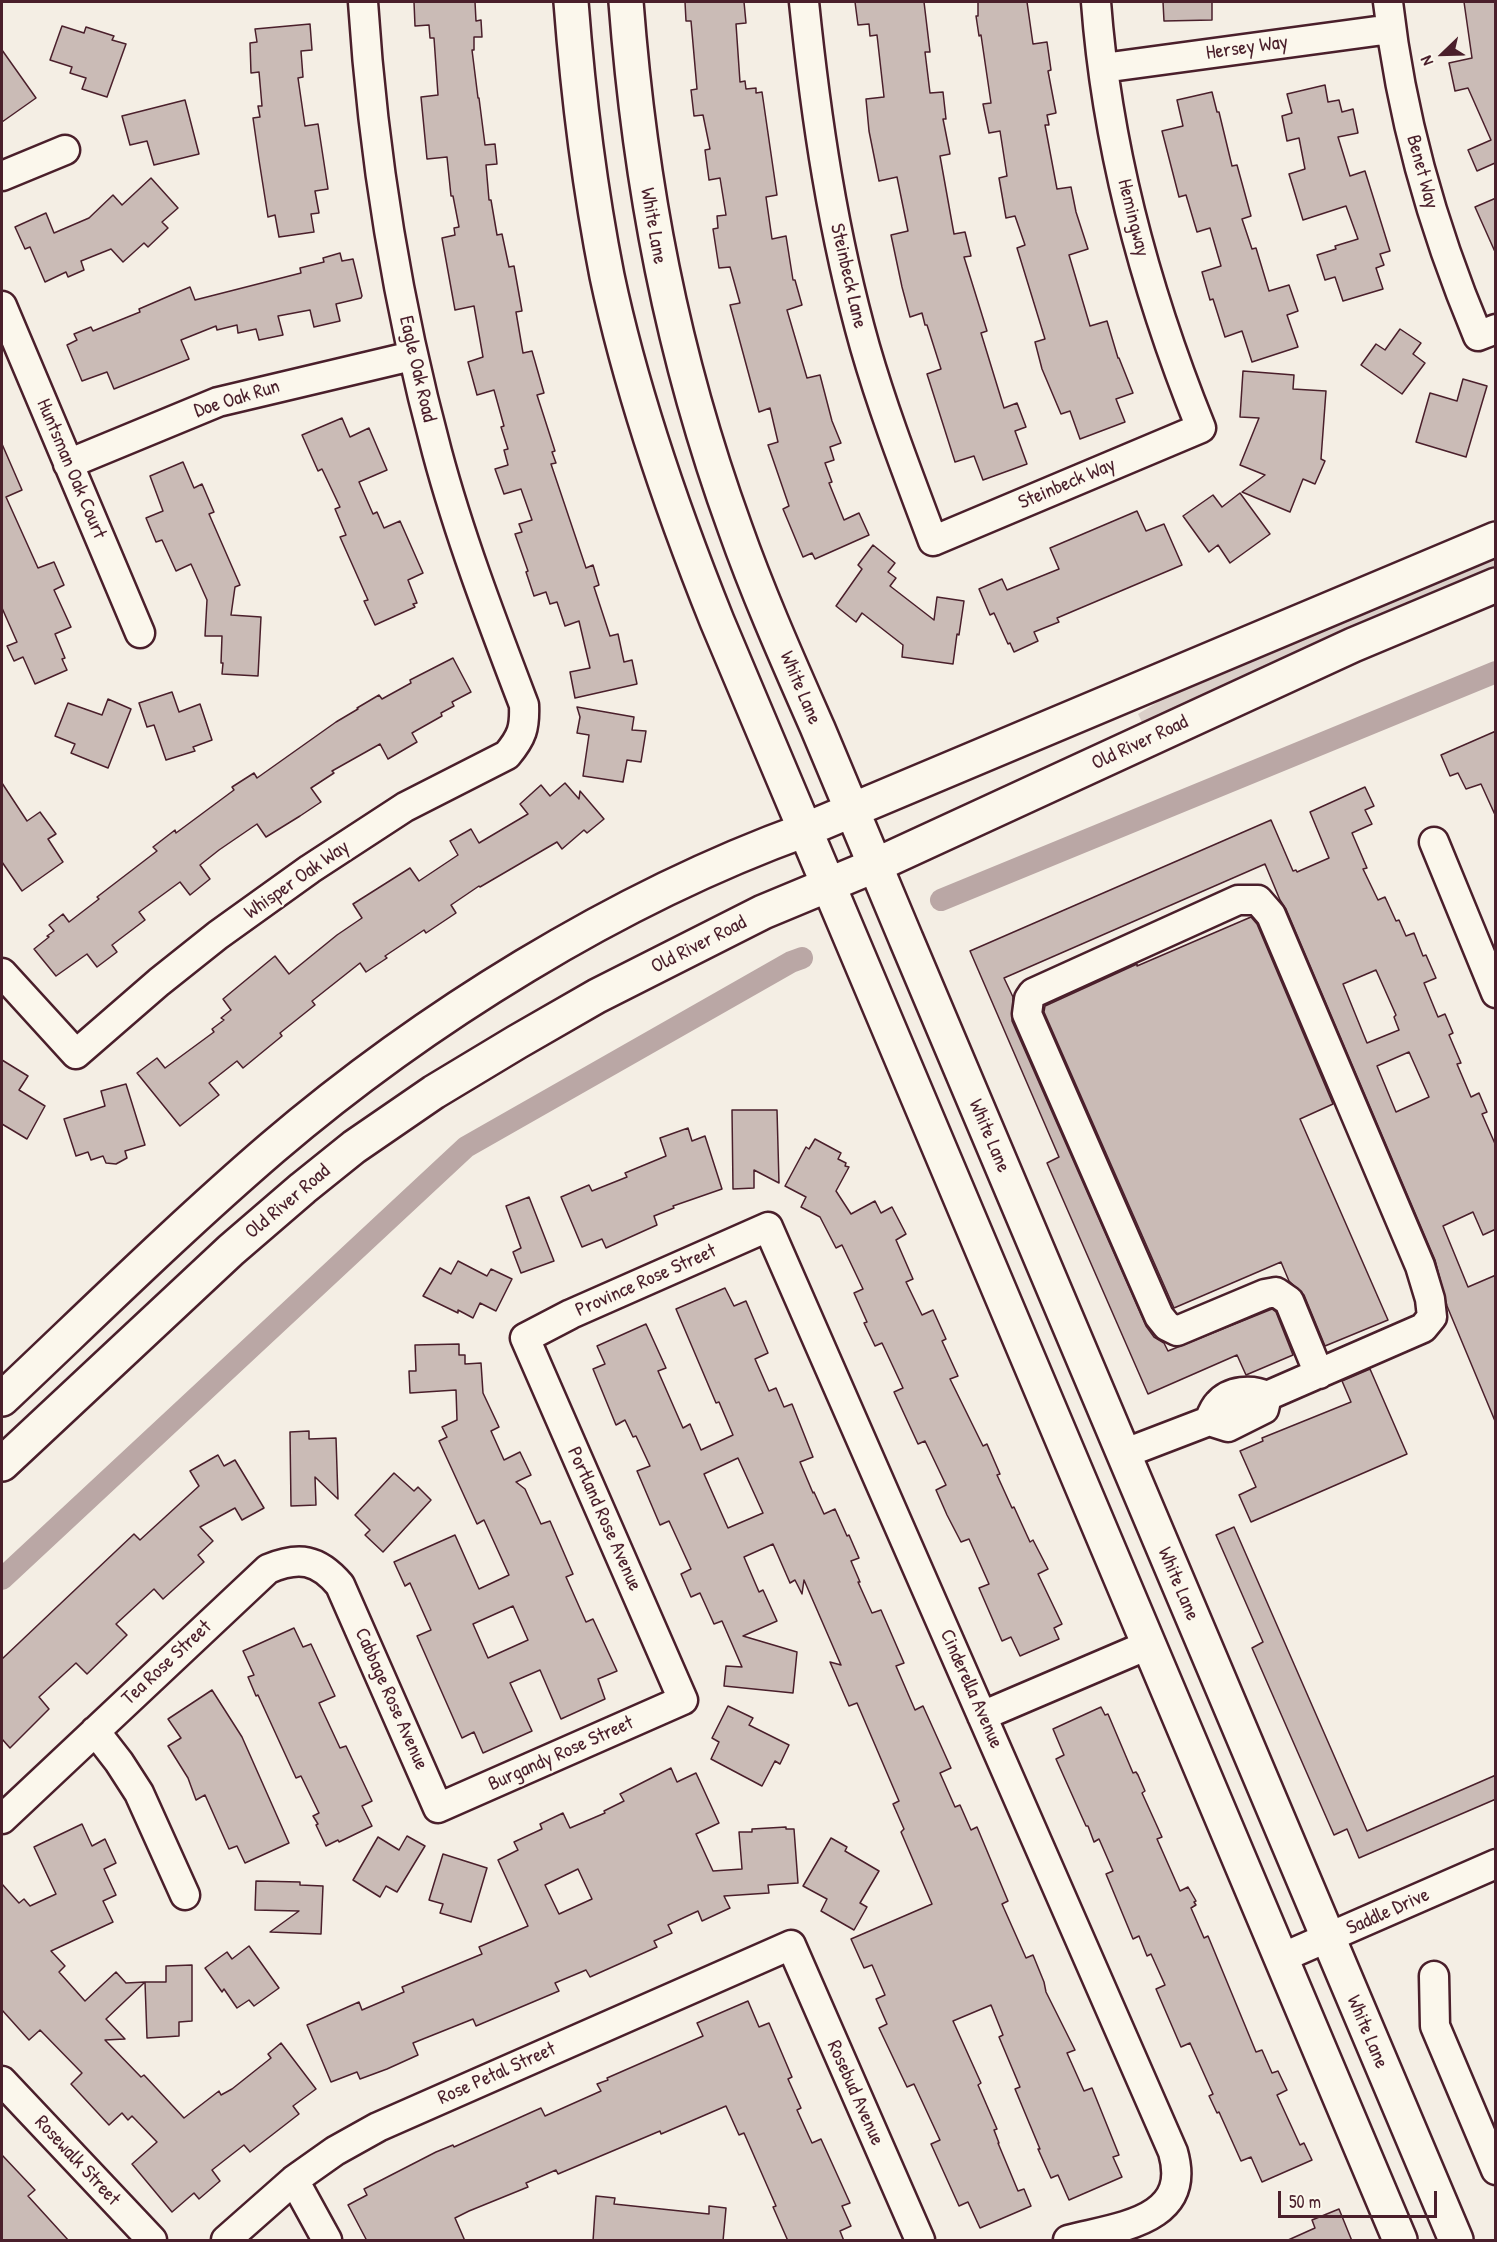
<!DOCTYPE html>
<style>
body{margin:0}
#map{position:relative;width:1497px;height:2242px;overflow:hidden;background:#f4eee4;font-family:"Patrick Hand",sans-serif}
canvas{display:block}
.frame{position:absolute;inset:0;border:3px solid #4a1f2b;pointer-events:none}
.north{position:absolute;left:1413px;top:24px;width:60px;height:60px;-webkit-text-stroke:4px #fbf7ec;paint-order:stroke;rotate:247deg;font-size:16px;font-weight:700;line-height:24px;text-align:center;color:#4a1f2b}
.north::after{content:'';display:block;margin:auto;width:21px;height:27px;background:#4a1f2b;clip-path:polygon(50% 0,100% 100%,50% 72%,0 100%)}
.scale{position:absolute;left:1278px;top:2191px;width:159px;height:27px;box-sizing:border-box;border:3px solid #4a1f2b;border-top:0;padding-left:8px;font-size:18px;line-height:21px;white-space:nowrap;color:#4a1f2b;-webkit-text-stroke:4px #fbf7ec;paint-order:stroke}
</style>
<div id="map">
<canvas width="1497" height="2242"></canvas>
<div class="frame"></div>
<div class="north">N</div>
<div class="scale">50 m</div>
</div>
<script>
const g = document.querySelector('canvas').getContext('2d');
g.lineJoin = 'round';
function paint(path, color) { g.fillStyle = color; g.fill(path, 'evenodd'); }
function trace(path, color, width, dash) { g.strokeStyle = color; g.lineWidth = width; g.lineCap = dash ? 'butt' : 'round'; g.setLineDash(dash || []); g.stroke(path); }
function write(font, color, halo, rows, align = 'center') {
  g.font = font + ' "Patrick Hand",sans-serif'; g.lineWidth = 4.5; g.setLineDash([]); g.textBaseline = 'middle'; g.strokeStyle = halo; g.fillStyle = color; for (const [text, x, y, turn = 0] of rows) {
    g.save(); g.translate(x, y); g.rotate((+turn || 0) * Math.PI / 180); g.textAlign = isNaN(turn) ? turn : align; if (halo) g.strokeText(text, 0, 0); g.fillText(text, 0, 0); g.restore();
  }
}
paint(new Path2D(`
 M1495,560V570L1142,722L1138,714L1179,689Z`), '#dbd0c9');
trace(new Path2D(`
 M941,900L1496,672
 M2,1579L466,1147L791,962L802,958`), '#baa7a5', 22);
const building = new Path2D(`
 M414,2H475L476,21L481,20L482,37H474V50H472L478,98H479L485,145L495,144L497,164L486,165L489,200H491L497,235L502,234L509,267L514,266L522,311L516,312L523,353L532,351L544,393L537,395L555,451L552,452L556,463L551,464L586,568L593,565L599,585L594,587L610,636L618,634L624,662L632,660L637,684L575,698L570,672L590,668L579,621L565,626L557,602L550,604L546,592L534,596L526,572L528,571L515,534L522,532L519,524L532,520L521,489L504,494L495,469L508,465L504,450L508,449L501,427L504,426L494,390L477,395L468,362L483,357L474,306L455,310L442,238L455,235L454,228L459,227L453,196H451L447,157L427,159L421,97L438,95L434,38H430L429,25L415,26Z
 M685,2H744L746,23L736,24L740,82L745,81L746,89L756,88V93L762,92L777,195L766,197L772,239L786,236L793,280H795L802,305L787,310L807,378L820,375L832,421L841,443L830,447L834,460L825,463L832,482L829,483L844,520L859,513L869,535L815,559L812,553L803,557L783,509L789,506L768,445L778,442L770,408L759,412L730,305L740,303L730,267L719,268L713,229L718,228L717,216L726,215L720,178L709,180L705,150L710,149L703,115L694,116L691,90L697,89L691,21H686Z
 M855,2H924L930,52H925L930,93L943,92L946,119H943L950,154L940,156L954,234L965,232L971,256L964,257L987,331L981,333L1004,408L1017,403L1026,427L1015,431L1027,464L983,480L974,456L955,462L927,374L941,369L927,325H925L922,313L910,317L902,287L891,235L908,231L897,177L879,181L869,131L866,99L884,97L877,35L870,36L869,24L858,25Z
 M978,2H1027L1033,44L1047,42L1051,70L1048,71L1056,113L1047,115L1049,125H1045L1057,189L1071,187L1076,212L1088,249L1069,255L1090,326L1107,321L1118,358H1119L1133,393L1116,399L1125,422L1080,439L1070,411L1061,414L1042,369L1035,342L1045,339L1017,248L1025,245L1015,216L1006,218L999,178L1007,176L1000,131L989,133L983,104L991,103L981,35L979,36L976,16H978Z
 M1163,2H1212V20L1164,21Z
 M1464,2H1496L1495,163L1477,171L1468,150L1491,140L1468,88L1455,91L1449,63L1472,58Z
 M310,24L312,50L301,51L303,77L298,78L305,126L318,124L328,189L315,191L319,213L311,214L314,232L279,237L275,215L268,217L259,160L253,118L260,117L258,106H262L259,72L251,73L250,43L257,42L255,29Z
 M62,26L84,33L86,27L114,36L112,40L126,44L107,97L82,89L86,78L70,73L72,67L50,60Z
 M2,50L36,98L2,122Z
 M1325,85L1328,102L1339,100L1342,112L1353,109L1358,133L1338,137L1350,176L1365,171L1390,251L1380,254L1384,265L1376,268L1383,289L1343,301L1335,277L1325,280L1317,255L1336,249L1335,246L1358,239L1346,206L1303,220L1289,174L1305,169L1299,138L1287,141L1282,116L1292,113L1287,94Z
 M1212,92L1217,112H1219L1232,166L1237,165L1251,216L1242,219L1252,249L1256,248L1269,291L1289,285L1298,311L1287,315L1298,347L1252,362L1242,331L1225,337L1213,299L1210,300L1202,272L1221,266L1210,228L1197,232L1186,195L1179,197L1162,131L1183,126L1177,100Z
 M185,100L199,154L154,165L147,141L130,145L122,116Z
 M151,178L178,208L162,222L168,228L148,247L144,243L123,262L111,249L81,261L84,270L68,277L66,272L45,282L30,247L25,249L15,227L46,213L54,233L89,218L113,195L122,205Z
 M1496,198V254L1475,207Z
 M340,253L342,261L353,259L362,296L361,298L336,304L340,321L314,327L310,310L278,316L283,335L259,340L256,329L238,333L237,325L217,330L216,326L181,340L189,359L114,389L107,372L82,381L67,345L77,340L74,334L91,327L93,331L140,312L139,309L190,287L195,300L301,273L300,268L324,262L323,258Z
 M1400,329L1421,343L1413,354L1425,363L1402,394L1361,365L1376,344L1385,350Z
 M1243,371L1294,375L1293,389L1326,391L1321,459L1325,461L1315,484L1303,479L1290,512L1242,492L1265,475L1240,465L1259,418L1240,417Z
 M1463,379L1487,386L1466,457L1416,442L1430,393L1457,401Z
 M342,418L350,437L369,428L387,470L359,482L373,514L377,512L384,528L400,521L423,573L408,580L417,603L413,604L415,607L375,625L364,601L368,600L340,537L346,535L335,509L340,507L322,469L318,471L302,435Z
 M2,444L22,490L6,497L38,568L54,562L64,585L54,590L71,627L55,634L65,658L62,659L67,670L35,684L23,657L14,661L7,646L17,642L2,608Z
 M183,462L194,488L202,484L214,512L209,514L240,585L235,587L231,615L261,617L258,676L222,674L223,663H221L222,636H205L207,600L191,564L176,571L162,540L156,542L146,518L163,511L150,476Z
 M1240,493L1270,534L1230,563L1218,545L1209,552L1183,516L1213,495L1222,507Z
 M1137,511L1146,531L1164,524L1182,565L1057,618L1059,622L1034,632L1038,641L1014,652L1010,643L1008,644L994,613L990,615L979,589L1002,579L1007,590L1059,569L1050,548Z
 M873,545L895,563L888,572L896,578L890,586L934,620L937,597L964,601L959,635L957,634L953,664L902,657L903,645L862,613L856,622L836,606L862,569L858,565Z
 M453,658L471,692L452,702L454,706L441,713L442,716L412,733L417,742L388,759L380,744L332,771L334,773L311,788L321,802L300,816L266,837L257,824L219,850L200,865L210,879L190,895L180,882L139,912L145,920L112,945L117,952L97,967L87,954L56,976L34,949L49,937L47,936L54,931L49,925L63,914L69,922L99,899L97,897L157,851L153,847L175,830L176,833L234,790L232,787L254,773L257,778L336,722L358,709L357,708L379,695L382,699L411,683L410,680Z
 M172,692L179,712L200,704L212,740L193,747L195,751L166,760L154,725L147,727L139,703Z
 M108,699L131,709L108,768L71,753L75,744L55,736L68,703L102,715Z
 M577,707L634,717L632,730L646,731L641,762L627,760L623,782L583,776L589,735L577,733L580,717Z
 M1496,731V817L1481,784L1466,789L1458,773L1450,776L1441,755Z
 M2,783L27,821L40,812L56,834L48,839L63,862L22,891L2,862Z
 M565,783L579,799L580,791L604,819L587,833L584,830L562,849L557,842L480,887L479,886L451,905L456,913L426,933L424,930L385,956L387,958L366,972L360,963L312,1001L315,1005L280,1033L282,1036L243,1068L237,1061L209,1083L219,1095L180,1126L137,1073L157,1058L165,1068L214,1032L212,1029L224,1020L221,1018L231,1010L223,999L275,956L289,974L337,935L362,918L353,904L410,868L419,881L458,855L450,841L471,829L479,843L528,814L520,804L541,785L550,796Z
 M1365,787L1374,806L1365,810L1372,824L1352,833L1367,868L1363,869L1378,900L1385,897L1396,921L1399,920L1406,936L1414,933L1423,956L1426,955L1436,978L1424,983L1438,1017L1445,1014L1453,1033L1449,1035L1461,1063L1457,1064L1471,1097L1479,1093L1487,1112L1482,1114L1496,1146V1229L1483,1235L1473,1212L1443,1226L1468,1287L1496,1275L1495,1421L1447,1306L1435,1260L1286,909L1280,900L1265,864L1004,978L1013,997L1012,1021L1146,1326L1154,1337L1164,1343L1168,1351L1272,1309L1276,1312L1293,1355L1246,1375L1237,1355L1148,1394L1047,1163L1059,1157L970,951L1271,820L1293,871L1296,870L1297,872L1329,858L1310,812ZM1376,970L1396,1015L1394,1017L1399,1030L1367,1043L1343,984ZM1409,1052L1429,1097L1396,1112L1377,1066Z
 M1251,917L1257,924L1333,1104L1300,1119L1388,1320L1325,1346L1304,1295L1289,1281L1281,1262L1174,1308L1044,1012L1045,1006L1137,964V966Z
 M2,1060L28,1076L19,1090L45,1106L27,1139L2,1124Z
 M126,1084L145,1145L125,1151L127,1158L116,1164L106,1163L103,1156L91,1160L88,1152L76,1156L64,1119L105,1106L101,1091Z
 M732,1110H777L779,1183L754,1170V1188L733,1189Z
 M688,1128L692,1141L705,1136L722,1189L673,1206L674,1208L654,1216L657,1225L606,1248L602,1239L582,1247L561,1197L589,1185L592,1191L627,1177L625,1173L666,1156L660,1138Z
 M815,1139L841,1153L838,1159L846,1163L845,1166L849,1167L836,1191L851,1214L875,1201L881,1213L892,1207L906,1234L896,1240L913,1279L906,1282L922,1315L933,1310L946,1339L942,1341L958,1376L950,1379L983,1446L987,1444L1000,1474L997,1475L1012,1508L1014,1507L1030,1542L1033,1540L1048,1569L1038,1574L1062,1624L1054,1628L1059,1639L1020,1656L1011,1637L1002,1641L979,1588L989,1584L969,1539L961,1542L947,1515L936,1490L946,1485L925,1441L918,1444L894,1392L903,1388L882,1343L875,1346L864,1323L867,1322L854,1293L863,1289L842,1245L836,1248L820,1217L801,1207L806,1197L785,1186L806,1147L809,1149Z
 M529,1197L554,1261L521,1273L513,1252L521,1248L506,1206Z
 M458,1261L487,1276L491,1269L512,1279L496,1311L480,1303L473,1318L458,1310V1313L423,1296L440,1268L451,1274Z
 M725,1288L734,1306L746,1301L768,1353L755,1359L769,1391L776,1388L784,1407L792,1404L813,1457L800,1462L813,1493L814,1492L824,1514L835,1509L847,1536L849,1535L859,1558L851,1561L860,1582H858L872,1613L881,1610L904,1663L896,1666L915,1710L923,1706L951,1768L940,1773L955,1807L960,1805L971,1830L977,1827L1008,1901L1002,1904L1026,1958L1033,1955L1044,1982L1046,1992L1075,2050L1067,2053L1084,2091L1092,2088L1119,2155L1113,2157L1122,2177L1069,2200L1058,2175L1051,2178L1038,2149H1040L1015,2089L1020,2087L999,2037L1003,2035L991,2005L953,2021L981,2083L978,2085L997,2129L994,2130L999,2143H998L1018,2191L1024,2189L1031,2206L980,2228L968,2202L959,2206L931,2144L940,2140L914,2084L907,2087L879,2028L887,2024L876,1999L885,1995L872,1965L864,1968L851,1939L932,1904L901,1832L904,1829L893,1804L899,1801L857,1703L849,1706L830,1662L841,1665L804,1580L802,1594L795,1580L790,1583L773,1544L744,1557L759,1592L763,1590L777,1621L743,1636L797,1652L793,1693L724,1686L726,1666L742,1667L722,1621L714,1624L700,1593L691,1597L681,1574L691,1569L669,1521L660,1525L637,1471L650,1466L636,1436L633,1437L625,1420L616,1425L593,1369L605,1364L597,1346L646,1324L666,1368L658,1371L683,1428L690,1424L701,1450L733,1435L719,1402L716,1403L676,1309ZM738,1458L763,1513L728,1528L704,1474Z
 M459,1344V1355H465V1364L481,1363L483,1393L499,1427L491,1431L504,1460L520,1452L531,1475L516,1482L525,1489L541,1524L550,1521L573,1574L566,1577L586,1622L593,1619L617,1671L598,1679L605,1699L561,1719L540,1670L510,1683L532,1731L483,1753L474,1732L462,1738L417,1636L431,1630L410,1583L405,1586L394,1562L455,1535L479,1589L509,1575L484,1520L477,1524L439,1441L447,1437L442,1427L457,1420L456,1390L410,1393L409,1371H416L415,1345ZM513,1606L528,1640L488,1658L473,1624Z
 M1370,1369L1407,1454L1251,1522L1239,1495L1256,1487L1240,1451L1263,1441L1262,1438L1351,1402L1342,1381Z
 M309,1431V1439L336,1438L338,1499L315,1477L316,1505L291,1506L290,1432Z
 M218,1455L224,1466L235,1460L264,1508L242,1520L235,1508L200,1527L213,1541L198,1555L204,1562L163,1599L154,1589L116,1624L127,1635L87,1674L76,1663L39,1697L49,1709L10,1748L2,1739V1659L134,1534L140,1540L199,1486L190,1471Z
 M394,1473L414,1491L418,1487L431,1500L383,1552L365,1535L370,1530L355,1515Z
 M1234,1527L1367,1831L1496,1775V1799L1359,1858L1347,1829L1334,1835L1252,1648L1263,1642L1216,1535Z
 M294,1628L303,1647L311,1644L335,1696L319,1703L340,1748L346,1746L372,1801L362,1806L372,1826L339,1842L338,1840L326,1846L316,1825L318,1824L313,1816L319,1813L301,1776L296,1778L258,1695L256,1696L248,1677L254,1675L243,1651Z
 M212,1690L242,1737L289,1843L245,1863L237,1846L229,1849L205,1795L196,1800L188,1778L168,1746L181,1738L168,1719Z
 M728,1706L753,1718L749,1725L789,1745L780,1764L775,1761L762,1786L711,1759L719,1742L712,1738Z
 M1101,1707L1105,1715L1108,1714L1133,1773L1136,1772L1138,1775L1145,1791L1142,1793L1162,1837L1157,1839L1180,1891L1188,1887L1196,1901L1194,1902L1196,1905L1191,1908L1204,1938L1208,1936L1256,2052L1262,2050L1272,2073L1278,2071L1287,2090L1277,2095L1300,2145L1304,2143L1312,2160L1262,2182L1251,2157L1241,2161L1219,2112L1217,2113L1209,2096L1213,2094L1190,2043L1181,2047L1156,1989L1165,1985L1151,1954L1147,1956L1139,1936L1133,1939L1106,1874L1113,1871L1099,1839L1094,1842L1088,1826H1086L1056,1759L1064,1755L1053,1729Z
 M671,1768L677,1782L696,1773L719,1823L696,1834L713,1871L742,1869L739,1832H752V1829L786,1827V1829H794L798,1883L768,1885L769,1893L724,1896L730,1908L702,1921L698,1911L668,1925L672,1933L654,1941L657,1947L590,1977L586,1970L555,1983L559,1991L476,2026L473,2019L413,2043L418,2055L387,2069L360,2079L357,2072L331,2082L307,2025L359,2002L362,2010L404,1992L402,1987L482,1954L479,1947L528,1926L498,1860L518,1850L514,1842L542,1829L540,1824L563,1813L570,1828L605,1813L604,1811L624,1801L620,1794ZM578,1869L592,1899L559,1914L545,1885Z
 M82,1824L92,1846L105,1839L116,1863L104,1869L116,1895L103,1901L113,1922L51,1951L65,1966L59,1972L85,2001L116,1972L126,1983L145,1982L106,2019L125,2039L105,2040L141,2077L144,2075L184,2118L219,2091L221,2095L232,2089L271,2058L268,2054L281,2043L316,2089L293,2106L299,2114L250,2152L244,2145L212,2170L220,2181L199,2199L194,2193L172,2212L132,2164L157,2142L132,2116L128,2120L122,2113L109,2125L71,2084L82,2073L40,2030L29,2040L2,2010V1884L19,1903L24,1899L30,1906L56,1894L34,1847Z
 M407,1836L425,1846L397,1892L386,1886L380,1897L353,1880L378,1837L399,1850Z
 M831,1838L847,1847L845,1851L879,1871L860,1903L867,1907L854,1930L821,1911L827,1899L803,1886Z
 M443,1854L487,1868L471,1922L440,1913L443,1904L429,1900Z
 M256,1881L300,1882V1885L323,1886L321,1934L270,1932L299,1911L255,1910Z
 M249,1946L279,1988L254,2006L249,2000L237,2008L224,1989L222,1992L205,1968L227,1952L232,1959Z
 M192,1965V2021L179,2022V2036L147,2038L145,1982H166V1966Z
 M748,2001L759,2027L769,2023L792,2077L788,2079L801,2108L797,2110L812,2143L821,2139L850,2203L842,2206L851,2226L840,2231L844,2241H788L773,2207L776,2206L744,2133L739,2135L726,2106L661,2134L660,2131L558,2174L556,2170L526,2183L528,2187L469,2211L455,2218L465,2241H367L348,2205L367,2195L364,2189L436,2152L453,2145L454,2147L541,2108L545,2116L601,2091L597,2084L608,2080L607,2078L703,2036L697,2023Z
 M2,2155L35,2190L28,2196L69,2241H2Z
 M596,2196L615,2198L614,2204L709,2214V2206L726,2208L723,2241H593Z
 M1339,2209L1352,2241H1286L1315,2228L1312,2220Z`);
paint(building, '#cabbb6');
trace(building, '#4a1f2b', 1.5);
const minor = new Path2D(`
 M804,2C816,119 833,234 865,347C884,413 909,477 933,541L1201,428C1146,292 1107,148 1096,2
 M1388,2C1401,117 1433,229 1478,336L1496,329
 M1103,68L1391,29
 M2,176L65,150
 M2,306L140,633
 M68,464L218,402L412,356
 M1434,842L1496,993
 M2,973L76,1054L159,982L218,935L310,869L405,807L507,755C522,737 525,728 524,705C492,621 460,538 437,452C397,304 373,154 363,2
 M1267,1396L1423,1328L1432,1317L1430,1299L1420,1266L1271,915L1258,900H1238L1033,993L1029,999L1027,1014L1159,1316L1167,1326L1177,1331L1265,1294L1276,1292L1289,1301L1319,1374
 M1123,1454L1209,1421C1211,1416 1214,1408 1218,1404C1230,1390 1252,1389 1267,1396L1264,1409L1228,1427L1209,1421
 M982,1716L1148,1645
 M95,1731L119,1762L139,1793L185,1895
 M2,1819L268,1569C299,1556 318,1559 340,1585L438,1808L683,1700L525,1338L571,1314L768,1227L1173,2152C1193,2222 1117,2227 1068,2240
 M1281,1958L1496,1864
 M1434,1976L1435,2026L1496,2170
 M2,2081L152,2240
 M294,2180L327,2240
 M226,2240L294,2180L335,2151L378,2127L791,1945L920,2240`);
const major = new Path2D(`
 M571,2C578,93 589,185 607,276C632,394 672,509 717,621L1400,2240
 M626,2C640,184 672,355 735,528C759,596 789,663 818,729C848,799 877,869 906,939L1456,2240
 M2,1399C91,1315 179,1228 272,1148C423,1019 617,898 805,830L1496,539
 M2,1464L231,1250L303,1188L354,1147L434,1092L517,1042L597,996L763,912L876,865L1353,645L1496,585`);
trace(minor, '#4a1f2b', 33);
trace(major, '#4a1f2b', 38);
trace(minor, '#fbf7ec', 28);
trace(major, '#fbf7ec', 33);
write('20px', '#4a1f2b', '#fbf7ec', [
 ["Hersey Way",1247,48,-8],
 ["Benet Way",1422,172,75],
 ["Hemingway",1133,218,76],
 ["White Lane",653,226,80],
 ["Steinbeck Lane",848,276,77],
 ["Eagle Oak Road",417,369,77],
 ["Doe Oak Run",237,399,-17],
 ["Huntsman Oak Court",71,469,67],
 ["Steinbeck Way",1067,484,-23],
 ["White Lane",800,688,67],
 ["Old River Road",1140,743,-25],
 ["Whisper Oak Way",297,880,-35],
 ["Old River Road",699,945,-27],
 ["White Lane",989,1136,67],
 ["Old River Road",288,1202,-40],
 ["Province Rose Street",646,1281,-24],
 ["Portland Rose Avenue",604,1519,66],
 ["White Lane",1178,1584,67],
 ["Tea Rose Street",167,1663,-43],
 ["Cinderella Avenue",971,1689,66],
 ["Cabbage Rose Avenue",391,1699,66],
 ["Burgandy Rose Street",561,1754,-24],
 ["Saddle Drive",1388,1912,-24],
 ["White Lane",1367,2032,67],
 ["Rose Petal Street",497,2074,-24],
 ["Rosebud Avenue",855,2093,66],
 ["Rosewalk Street",77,2161,47]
]);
</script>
